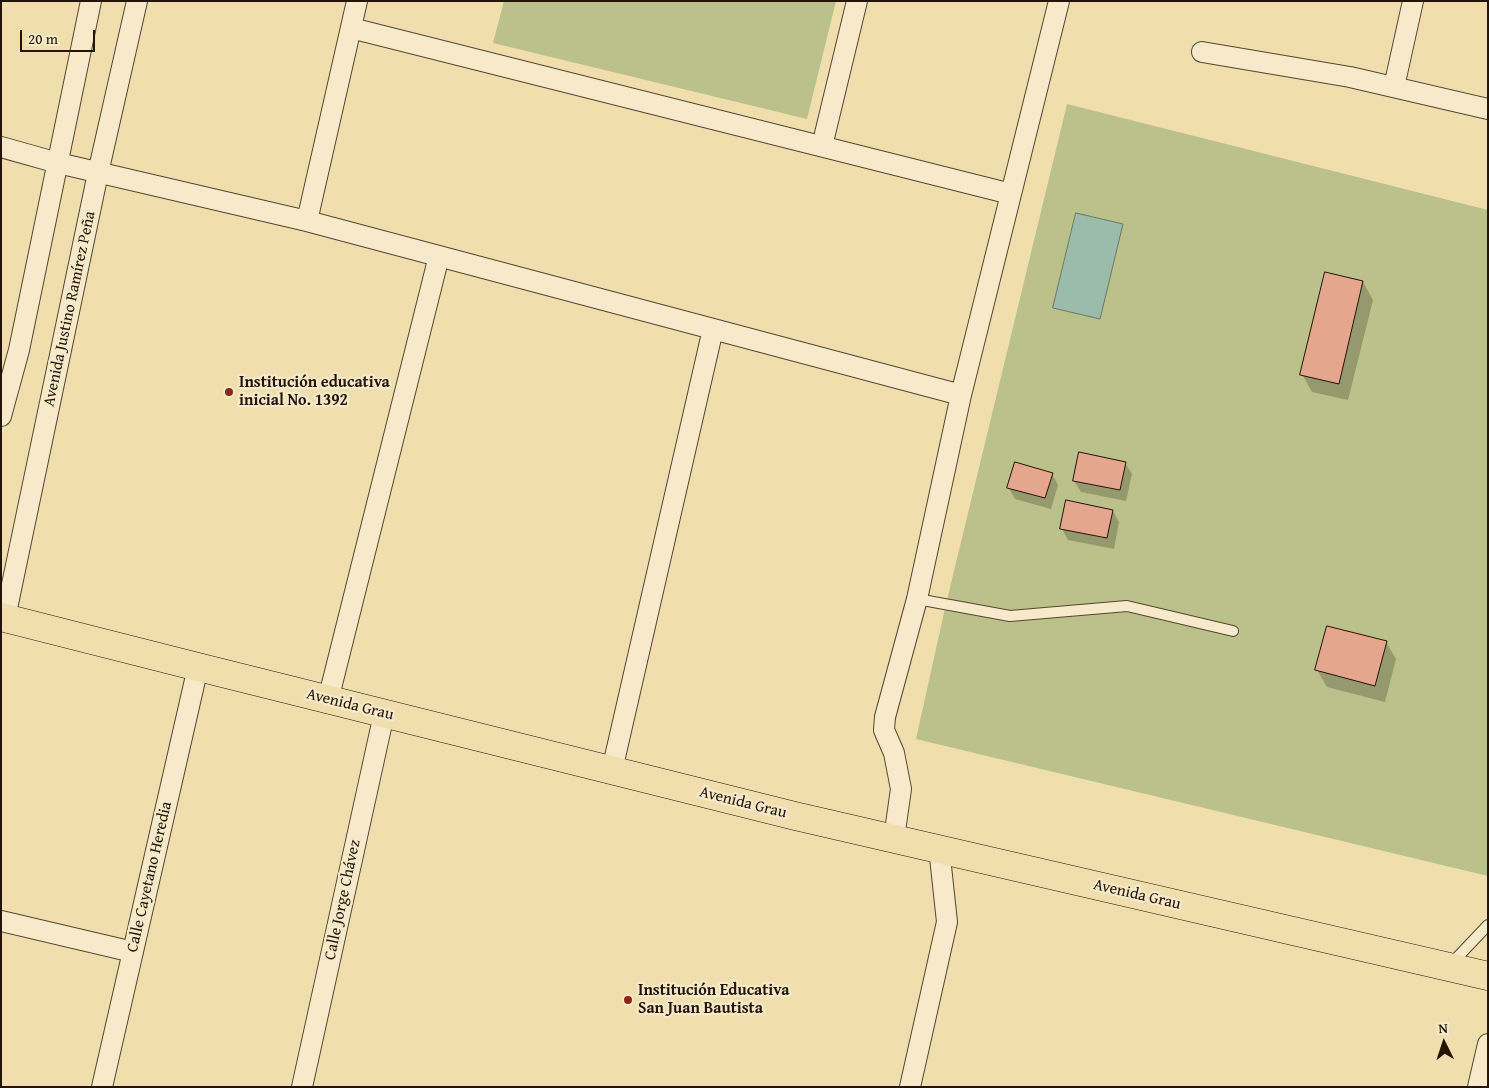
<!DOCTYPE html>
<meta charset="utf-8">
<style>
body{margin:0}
#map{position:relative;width:1489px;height:1088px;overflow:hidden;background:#f1deae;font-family:"Gentium Book Plus",serif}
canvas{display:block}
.frame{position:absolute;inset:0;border:2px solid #241403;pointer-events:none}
.north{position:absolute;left:1419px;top:1018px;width:50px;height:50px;-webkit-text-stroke:4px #f6eaca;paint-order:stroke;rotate:356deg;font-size:14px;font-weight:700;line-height:20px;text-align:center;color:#241403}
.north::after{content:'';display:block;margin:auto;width:18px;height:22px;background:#241403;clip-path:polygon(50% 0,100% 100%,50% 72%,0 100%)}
.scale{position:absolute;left:20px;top:30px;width:75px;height:22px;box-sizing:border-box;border:2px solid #241403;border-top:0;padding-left:6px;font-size:15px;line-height:18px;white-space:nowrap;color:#241403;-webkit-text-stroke:4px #f6eaca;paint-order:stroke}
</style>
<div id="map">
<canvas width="1489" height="1088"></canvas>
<div class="frame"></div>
<div class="north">N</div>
<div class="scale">20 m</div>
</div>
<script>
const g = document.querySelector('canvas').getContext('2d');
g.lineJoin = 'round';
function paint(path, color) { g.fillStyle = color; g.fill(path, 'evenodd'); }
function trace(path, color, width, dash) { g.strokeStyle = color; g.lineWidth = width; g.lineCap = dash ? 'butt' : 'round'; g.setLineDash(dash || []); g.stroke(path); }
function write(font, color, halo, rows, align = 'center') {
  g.font = font + ' "Gentium Book Plus",serif'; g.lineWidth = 4.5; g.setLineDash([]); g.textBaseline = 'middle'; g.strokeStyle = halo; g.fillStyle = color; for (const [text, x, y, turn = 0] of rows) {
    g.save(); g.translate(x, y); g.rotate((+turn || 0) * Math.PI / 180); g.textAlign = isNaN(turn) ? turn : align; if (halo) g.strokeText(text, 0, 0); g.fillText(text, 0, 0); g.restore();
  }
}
paint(new Path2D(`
 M504,1H836L807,119L493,43Z
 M1067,104L1488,210V876L916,739L946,604Z`), '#bbc18a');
const water = new Path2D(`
 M1076,213L1123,224L1100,319L1053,308Z`);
paint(water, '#9bbcab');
trace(water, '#6b7968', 1);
paint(new Path2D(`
 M1363,282L1373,300L1348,400L1312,392L1302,374Z
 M1125,463L1132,474L1126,501L1081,492L1074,481Z
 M1052,474L1058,485L1051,509L1015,499L1009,488Z
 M1113,511L1119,522L1114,549L1068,540L1062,529Z
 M1386,642L1396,659L1385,702L1327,687L1317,670Z`), '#0003');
const building = new Path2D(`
 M1325,272L1363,281L1339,384L1300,375Z
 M1079,452L1126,462L1120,490L1073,481Z
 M1015,462L1053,473L1045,498L1007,488Z
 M1066,500L1113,510L1107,538L1060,529Z
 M1327,626L1387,641L1375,686L1315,670Z`);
paint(building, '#e4a68e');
trace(building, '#241403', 1);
const service = new Path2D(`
 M917,599L1010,616L1127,606L1233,631
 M1451,964L1488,925`);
const minor = new Path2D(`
 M351,28L1011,194
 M1202,52L1350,77L1488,109
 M1394,87L1413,1
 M822,146L857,1
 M1,147L58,163L307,221L961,395
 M307,221L357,1
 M1,416L19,350L91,1
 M5,618L98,173L137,1
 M328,700L439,256
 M612,770L713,329
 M894,838L901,789L894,753L884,730L885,717L917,599L961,395L1059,1
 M1,921L133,952
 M102,1087L198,667
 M302,1087L384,714
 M910,1087L947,922L939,848
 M1478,1087L1488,1044`);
const primary = new Path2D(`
 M1,617L198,667L795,816L1488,976`);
trace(service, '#57462e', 12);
trace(minor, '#57462e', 22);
trace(primary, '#241403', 29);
trace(service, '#f6eaca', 10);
trace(minor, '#f6eaca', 20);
trace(primary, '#f1deae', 28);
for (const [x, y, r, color] of [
 [229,392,5,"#8f2418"],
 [628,1000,5,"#8f2418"]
]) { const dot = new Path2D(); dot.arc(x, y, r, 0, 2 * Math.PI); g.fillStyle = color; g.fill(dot); trace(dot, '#f6eaca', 2); }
write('16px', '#241403', '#f6eaca', [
 ["Avenida Justino Ramírez Peña",70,309,-78],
 ["Avenida Grau",350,705,14],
 ["Avenida Grau",743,803,14],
 ["Calle Cayetano Heredia",150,877,-77],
 ["Avenida Grau",1137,895,13],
 ["Calle Jorge Chávez",343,900,-78]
]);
write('bold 16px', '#241403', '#f6eaca', [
 ["Institución educativa",239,383],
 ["inicial No. 1392",239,401],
 ["Institución Educativa",638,991],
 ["San Juan Bautista",638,1009]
], 'left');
</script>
